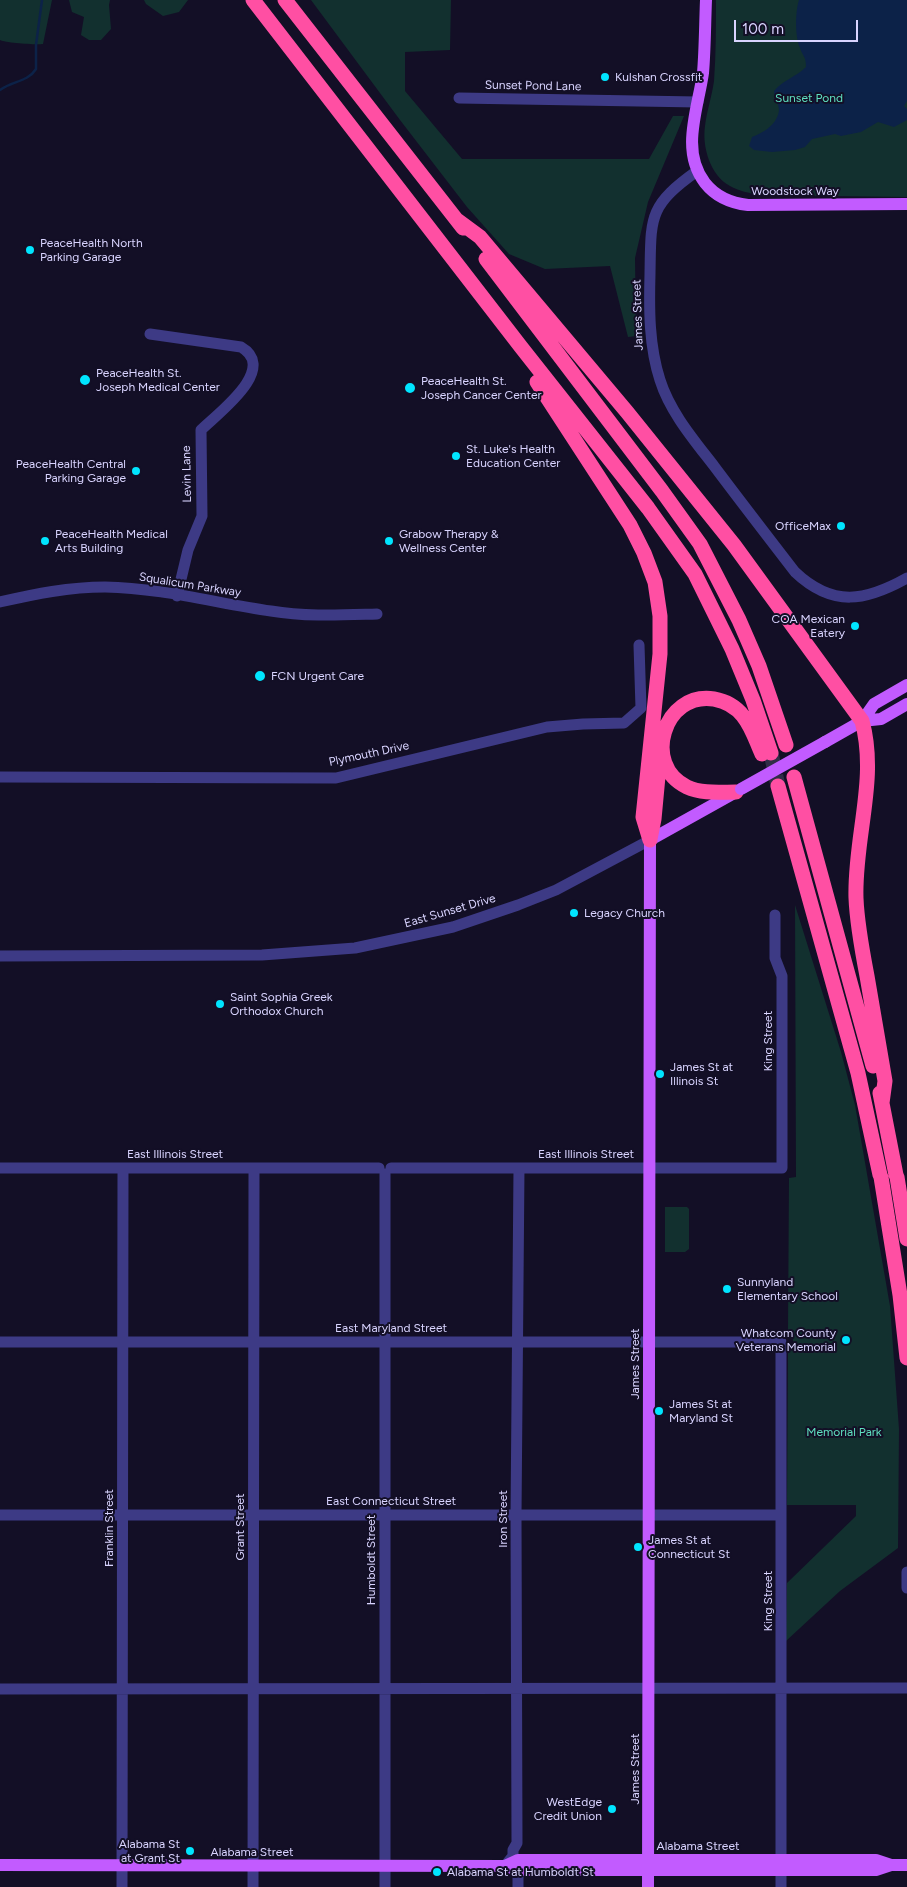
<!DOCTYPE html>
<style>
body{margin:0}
#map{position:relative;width:907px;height:1887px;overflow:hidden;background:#130f26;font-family:Figtree,sans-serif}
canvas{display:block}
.scale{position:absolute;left:734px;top:20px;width:124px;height:22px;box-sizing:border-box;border:2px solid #d9d4ff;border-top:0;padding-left:6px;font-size:15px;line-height:18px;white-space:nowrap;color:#d9d4ff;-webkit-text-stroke:4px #130f26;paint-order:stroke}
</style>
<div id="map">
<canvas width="907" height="1887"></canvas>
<div class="scale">100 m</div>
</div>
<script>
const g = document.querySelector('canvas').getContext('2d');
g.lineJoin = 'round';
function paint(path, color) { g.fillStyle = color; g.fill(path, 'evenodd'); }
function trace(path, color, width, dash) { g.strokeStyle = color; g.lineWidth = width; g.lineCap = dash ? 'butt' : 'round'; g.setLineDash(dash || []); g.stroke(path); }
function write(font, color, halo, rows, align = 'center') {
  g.font = font + ' Figtree,sans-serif'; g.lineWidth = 4; g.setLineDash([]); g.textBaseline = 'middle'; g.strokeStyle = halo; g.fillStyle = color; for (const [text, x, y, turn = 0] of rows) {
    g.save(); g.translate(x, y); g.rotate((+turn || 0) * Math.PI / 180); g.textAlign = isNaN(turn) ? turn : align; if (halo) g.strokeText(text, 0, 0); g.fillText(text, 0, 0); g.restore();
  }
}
paint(new Path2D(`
 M0,0H52L43,44C36,45 6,43 0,40Z
 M69,0H110L109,5L111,29L101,40H89L81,35L84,17L72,12Z
 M144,0H188L179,12L163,16L146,4Z
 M311,0H451L450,50L405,52V91L462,159H649L673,116H684L648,202L635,258L636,336L628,337L610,266L545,269L509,254L467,207L400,120Z
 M716,0H907V197L759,195C749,193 739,191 730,186C710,175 702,147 705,126C707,110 712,96 714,81C716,54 716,27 716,0Z
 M795,905L841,1052L855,1105L890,1306L899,1429L898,1548L840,1591L786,1641L787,1583L856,1516V1505H787L788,1352L793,1346V1337L788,1330L789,1178L796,1177Z
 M665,1207H687L689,1209V1249L685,1252H665Z`), '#12302f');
paint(new Path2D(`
 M799,0H907V101L904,106L907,109V120L894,127L878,122L861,132L841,136L835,134L812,139L805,147L795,150L772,152L754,150L749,146L752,137C763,133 778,124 779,110C779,104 774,97 774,91C783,80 796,77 806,67C806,56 803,57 800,48C795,37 795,12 799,0Z`), '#0c2248');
trace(new Path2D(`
 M0,90C12,81 28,82 36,69V45L42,0`), '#0c2248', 2.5);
trace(new Path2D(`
 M771,753L778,786`), '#312d47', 15, [15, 8]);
trace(new Path2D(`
 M459,98L698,102
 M697,171C648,206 651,217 650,274C649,310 649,346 660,380C670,412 694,440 714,466C741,502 768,537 795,572C833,608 866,601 907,578
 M150,334L241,347C279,369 217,414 201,430L202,516L188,550L177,596
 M0,602C35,594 69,587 105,587C161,588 216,603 271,611C306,617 342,615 377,614
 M0,777L336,778L547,727L583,724L624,723L641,708L639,645
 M0,956L262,955L355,948L453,927L518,905L556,890L650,840
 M0,1168H379
 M391,1168H782V976L775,958V915
 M385,1174V1887
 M0,1342H781V1860
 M0,1515H781
 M907,1572V1588
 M0,1689L907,1688
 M505,1866L513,1856V1850L517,1843L516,1515L519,1168
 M518,1870V1887
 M781,1870V1887
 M122,1887L123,1168
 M253,1887L254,1168`), '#3d3a85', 11);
trace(new Path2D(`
 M706,0C705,24 705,49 703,73C698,109 680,151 705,183C716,197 730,203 748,205L907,204
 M862,721L874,704L907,685
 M825,742L862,721L881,719L907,704
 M0,1865L505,1866L518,1870H876L891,1865H907
 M505,1866L518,1860H876L891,1865
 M648,1887L650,840L736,792`), '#c25bff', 12);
trace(new Path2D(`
 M253,0L521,347L648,508L695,574L732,649L753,700L771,753
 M285,0L463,228
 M457,220L480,237L627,412L734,545L862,721C878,779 854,838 856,898C857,924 862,950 867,976C873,1011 879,1046 885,1081L882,1103
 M486,259L662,491L700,544L739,620L759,666L786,745
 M537,382L630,525L644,553L655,582L660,616V654L643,817L650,840
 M794,777L873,1066
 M778,786L858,1073L880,1175
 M736,792C720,792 702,794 687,787C641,765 664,691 714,699C725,701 736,707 743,716C752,727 756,741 762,754
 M650,839L654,819L660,755
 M880,1093L896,1175
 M881,1177L900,1295L907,1358
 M897,1177L907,1239`), '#ff4fa3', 15);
trace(new Path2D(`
 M741,789L825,742`), '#c25bff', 12);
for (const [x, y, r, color] of [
 [605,77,5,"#00e5ff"],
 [30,250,5,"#00e5ff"],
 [85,380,6,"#00e5ff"],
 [410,388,6,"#00e5ff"],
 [456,456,5,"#00e5ff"],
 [136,471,5,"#00e5ff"],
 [841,526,5,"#00e5ff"],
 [45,541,5,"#00e5ff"],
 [389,541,5,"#00e5ff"],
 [855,626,5,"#00e5ff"],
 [260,676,6,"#00e5ff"],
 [574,913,5,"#00e5ff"],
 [220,1004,5,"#00e5ff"],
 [660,1074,5,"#00e5ff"],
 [727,1289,5,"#00e5ff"],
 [846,1340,5,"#00e5ff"],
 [659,1411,5,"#00e5ff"],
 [638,1547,5,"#00e5ff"],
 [612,1809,5,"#00e5ff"],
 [190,1851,5,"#00e5ff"],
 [437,1872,5,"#00e5ff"]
]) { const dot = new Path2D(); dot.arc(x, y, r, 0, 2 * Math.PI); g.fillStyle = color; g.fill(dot); trace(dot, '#130f26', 2); }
write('12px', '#d9d4ff', '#130f26', [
 ["Kulshan Crossfit",615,77],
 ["PeaceHealth North",40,243],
 ["Parking Garage",40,257],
 ["PeaceHealth St.",96,373],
 ["Joseph Medical Center",96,387],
 ["PeaceHealth St.",421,381],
 ["Joseph Cancer Center",421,395],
 ["St. Luke's Health",466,449],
 ["Education Center",466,463],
 ["PeaceHealth Central",126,464,"right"],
 ["Parking Garage",126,478,"right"],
 ["OfficeMax",831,526,"right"],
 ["PeaceHealth Medical",55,534],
 ["Arts Building",55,548],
 ["Grabow Therapy &",399,534],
 ["Wellness Center",399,548],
 ["COA Mexican",845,619,"right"],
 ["Eatery",845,633,"right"],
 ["FCN Urgent Care",271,676],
 ["Legacy Church",584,913],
 ["Saint Sophia Greek",230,997],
 ["Orthodox Church",230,1011],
 ["James St at",670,1067],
 ["Illinois St",670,1081],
 ["Sunnyland",737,1282],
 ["Elementary School",737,1296],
 ["Whatcom County",836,1333,"right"],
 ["Veterans Memorial",836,1347,"right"],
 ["James St at",669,1404],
 ["Maryland St",669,1418],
 ["James St at",648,1540],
 ["Connecticut St",648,1554],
 ["WestEdge",602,1802,"right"],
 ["Credit Union",602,1816,"right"],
 ["Alabama St",180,1844,"right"],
 ["at Grant St",180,1858,"right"],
 ["Alabama St at Humboldt St",447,1872]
], 'left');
write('12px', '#d9d4ff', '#130f26', [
 ["Sunset Pond Lane",533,86,1],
 ["Woodstock Way",795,191],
 ["James Street",638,315,-92],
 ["Levin Lane",187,474,-91],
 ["Squalicum Parkway",190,585,9],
 ["Plymouth Drive",369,754,-12],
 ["East Sunset Drive",450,911,-16],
 ["King Street",768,1041,-90],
 ["East Illinois Street",175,1154],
 ["East Illinois Street",586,1154],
 ["East Maryland Street",391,1328],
 ["James Street",635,1364,-90],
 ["East Connecticut Street",391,1501],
 ["Iron Street",503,1519,-90],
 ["Grant Street",240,1527,-90],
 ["Franklin Street",109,1528,-90],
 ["Humboldt Street",371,1560,-90],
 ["King Street",768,1601,-90],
 ["James Street",635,1769,-90],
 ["Alabama Street",698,1846],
 ["Alabama Street",252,1852]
]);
write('12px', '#5fe0c0', '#130f26', [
 ["Sunset Pond",809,98],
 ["Memorial Park",844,1432]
]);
</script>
